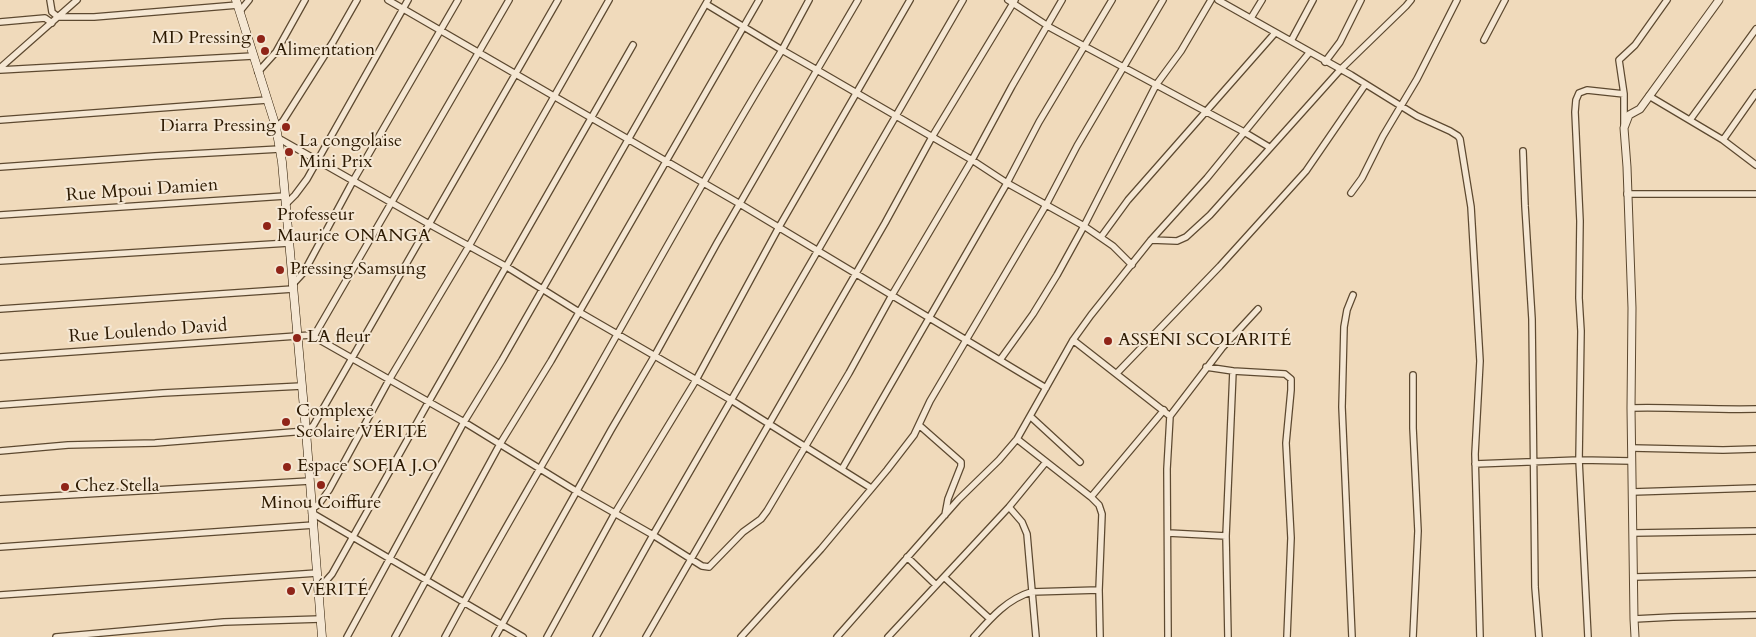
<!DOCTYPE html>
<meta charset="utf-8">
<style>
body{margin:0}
canvas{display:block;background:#f0dabb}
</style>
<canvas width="1756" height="637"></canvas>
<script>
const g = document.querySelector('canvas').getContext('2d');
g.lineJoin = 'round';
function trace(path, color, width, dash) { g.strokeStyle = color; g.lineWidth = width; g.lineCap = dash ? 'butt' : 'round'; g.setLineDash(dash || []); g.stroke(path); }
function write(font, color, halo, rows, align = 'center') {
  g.font = font + ' Cardo,serif'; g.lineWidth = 4; g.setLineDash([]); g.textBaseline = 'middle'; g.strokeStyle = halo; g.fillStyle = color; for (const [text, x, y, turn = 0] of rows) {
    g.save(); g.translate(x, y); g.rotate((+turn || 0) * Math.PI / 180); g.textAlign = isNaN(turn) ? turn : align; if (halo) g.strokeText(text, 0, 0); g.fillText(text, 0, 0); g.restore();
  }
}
const minor = new Path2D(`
 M50,0L52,12L58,17H94L238,5
 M388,0L740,204L1046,388
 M858,0L817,70L972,160L1007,183L1084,226L1113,246L1132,265
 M1008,0L1051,28L1084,46L1244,132L1269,147
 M1218,0L1351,75L1417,116L1450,131L1458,136L1460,139L1471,207L1480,361L1475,454L1480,637
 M240,11L249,0
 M1251,18L1262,0
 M0,22L45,18L52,23
 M1484,40L1505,0
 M1291,41L1313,0
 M1325,62L1340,42L1361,0
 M0,68L77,0
 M0,70L253,56
 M258,72L276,52L305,0
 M1649,96L1723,140L1756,165
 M0,120L267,100
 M1690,120L1756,29
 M1624,125V94L1619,60L1635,45L1667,0
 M276,127L283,121L333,42L357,0
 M278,138L429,224L507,267L579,312L731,400L871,488
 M1723,140L1756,93
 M1523,151L1525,206L1532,319L1535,587L1539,637
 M0,167L155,156L280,149
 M1351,193L1362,178L1383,136L1417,79L1457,0
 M1627,194H1756
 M286,204L295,195L307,179L408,0
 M0,215L285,196
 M1101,237L1128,200L1275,33
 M1151,240L1177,241L1186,237L1210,215L1340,70L1406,6L1411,0
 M0,261L289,243
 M293,284L304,272L353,181L458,0
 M0,309L293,289
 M314,336L509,0
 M1073,340L1170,416L1167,469L1168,637
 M0,357L311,335L464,422L576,491L653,535L702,566L709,567L743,532L761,519L767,511L849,373L892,295L972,160L1012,86L1062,0
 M1000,360L1033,314L1057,275L1084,226L1156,85L1181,51L1211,0
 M1206,367L1233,371L1226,536L1228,637
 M1233,371L1285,374L1291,379V390L1286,443L1291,538L1287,637
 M1117,373L1220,266L1306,171L1365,85
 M0,405L163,393L302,386
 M1631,408C1673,407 1714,410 1756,409
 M1030,416L1080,462
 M1170,416L1222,348L1258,309
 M919,425L961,462V466L948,499L945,515
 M1017,439L1091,497L1099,505L1102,514L1099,590L1100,637
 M1632,448L1723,450L1756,449
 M0,451L68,445L155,443L306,431L313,426L558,0
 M1475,464L1579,460L1632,461
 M842,469L1007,183L1039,122L1112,0
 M1632,492L1756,488
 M1091,497L1164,410
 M0,499L310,481
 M1009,507L1022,522L1027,534L1036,637
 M312,509L319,504L329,490L389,380L469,246L609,0
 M312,513L523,637
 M1168,533L1226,536
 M1633,533L1756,531
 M0,547L314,525
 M907,557L936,585
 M944,577L990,619
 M1634,577L1756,574
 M318,590L332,574L428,403L633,45
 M0,595L317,573
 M1634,619L1673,617L1756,615
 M56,637L224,622L321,619
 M347,637L464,422L502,360L708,0
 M395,637L500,444L551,361L759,0
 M445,637C492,549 543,464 593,377C655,268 716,157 782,50L706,4
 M495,637L611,430L655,355L717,243L817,70L782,50L809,0
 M547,637L615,513L696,380L779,227L910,0
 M596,637L653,535L963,0
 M646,637L885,223L932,137L1015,0
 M741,637L821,549L887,470L914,435L930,401L1046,205L1077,146L1163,0
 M837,637L958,500L999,460L1017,439L1073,340L1091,315L1151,240L1207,178L1309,53
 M888,637L1009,507L1046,462
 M974,637C990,619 1007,599 1031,592L1099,590
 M1352,637L1342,407L1344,327L1347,310L1353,295
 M1413,637L1418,531L1413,428V375
 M1588,637L1579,460L1581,331L1579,298L1580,221L1575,112L1576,100L1579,93L1587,90L1624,94`);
const tertiary = new Path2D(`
 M1635,637L1634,619L1631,408L1632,308L1627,167L1624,128L1629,115L1640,109L1719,0`);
const secondary = new Path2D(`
 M236,0L276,127L282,162L306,431L322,637`);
trace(minor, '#5d4930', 8);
trace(tertiary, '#5d4930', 9);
trace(secondary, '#2c1901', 9);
trace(minor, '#f5e7d3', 5.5);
trace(tertiary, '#f5e7d3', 7);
trace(secondary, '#f5e7d3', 8);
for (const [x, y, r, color] of [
 [261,39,5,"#8f2418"],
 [265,51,5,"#8f2418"],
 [286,127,5,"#8f2418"],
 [289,152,5,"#8f2418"],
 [267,226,5,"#8f2418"],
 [280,270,5,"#8f2418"],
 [297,338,5,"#8f2418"],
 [1108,341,5,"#8f2418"],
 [286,422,5,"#8f2418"],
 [287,467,5,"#8f2418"],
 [321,485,5,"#8f2418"],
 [65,487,5,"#8f2418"],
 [291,591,5,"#8f2418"]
]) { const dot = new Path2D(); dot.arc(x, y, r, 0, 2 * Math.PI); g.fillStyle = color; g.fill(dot); trace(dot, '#f5e7d3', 2); }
write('18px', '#2c1901', '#f5e7d3', [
 ["MD Pressing",251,39,"right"],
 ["Alimentation",275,51],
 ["Diarra Pressing",276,127,"right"],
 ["La congolaise",299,142],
 ["Mini Prix",299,163],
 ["Professeur",277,216],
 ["Maurice ONANGA",277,237],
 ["Pressing Samsung",290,270],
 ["LA fleur",307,338],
 ["ASSENI SCOLARITÉ",1118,341],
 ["Complexe",296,412],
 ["Scolaire VÉRITÉ",296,433],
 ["Espace SOFIA J.O",297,467],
 ["Chez Stella",75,487],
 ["Minou Coiffure",321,504,"center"],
 ["VÉRITÉ",301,591]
], 'left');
write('18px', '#2c1901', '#f5e7d3', [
 ["Rue Mpoui Damien",142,191,-4],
 ["Rue Loulendo David",148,332,-4]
]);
</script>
